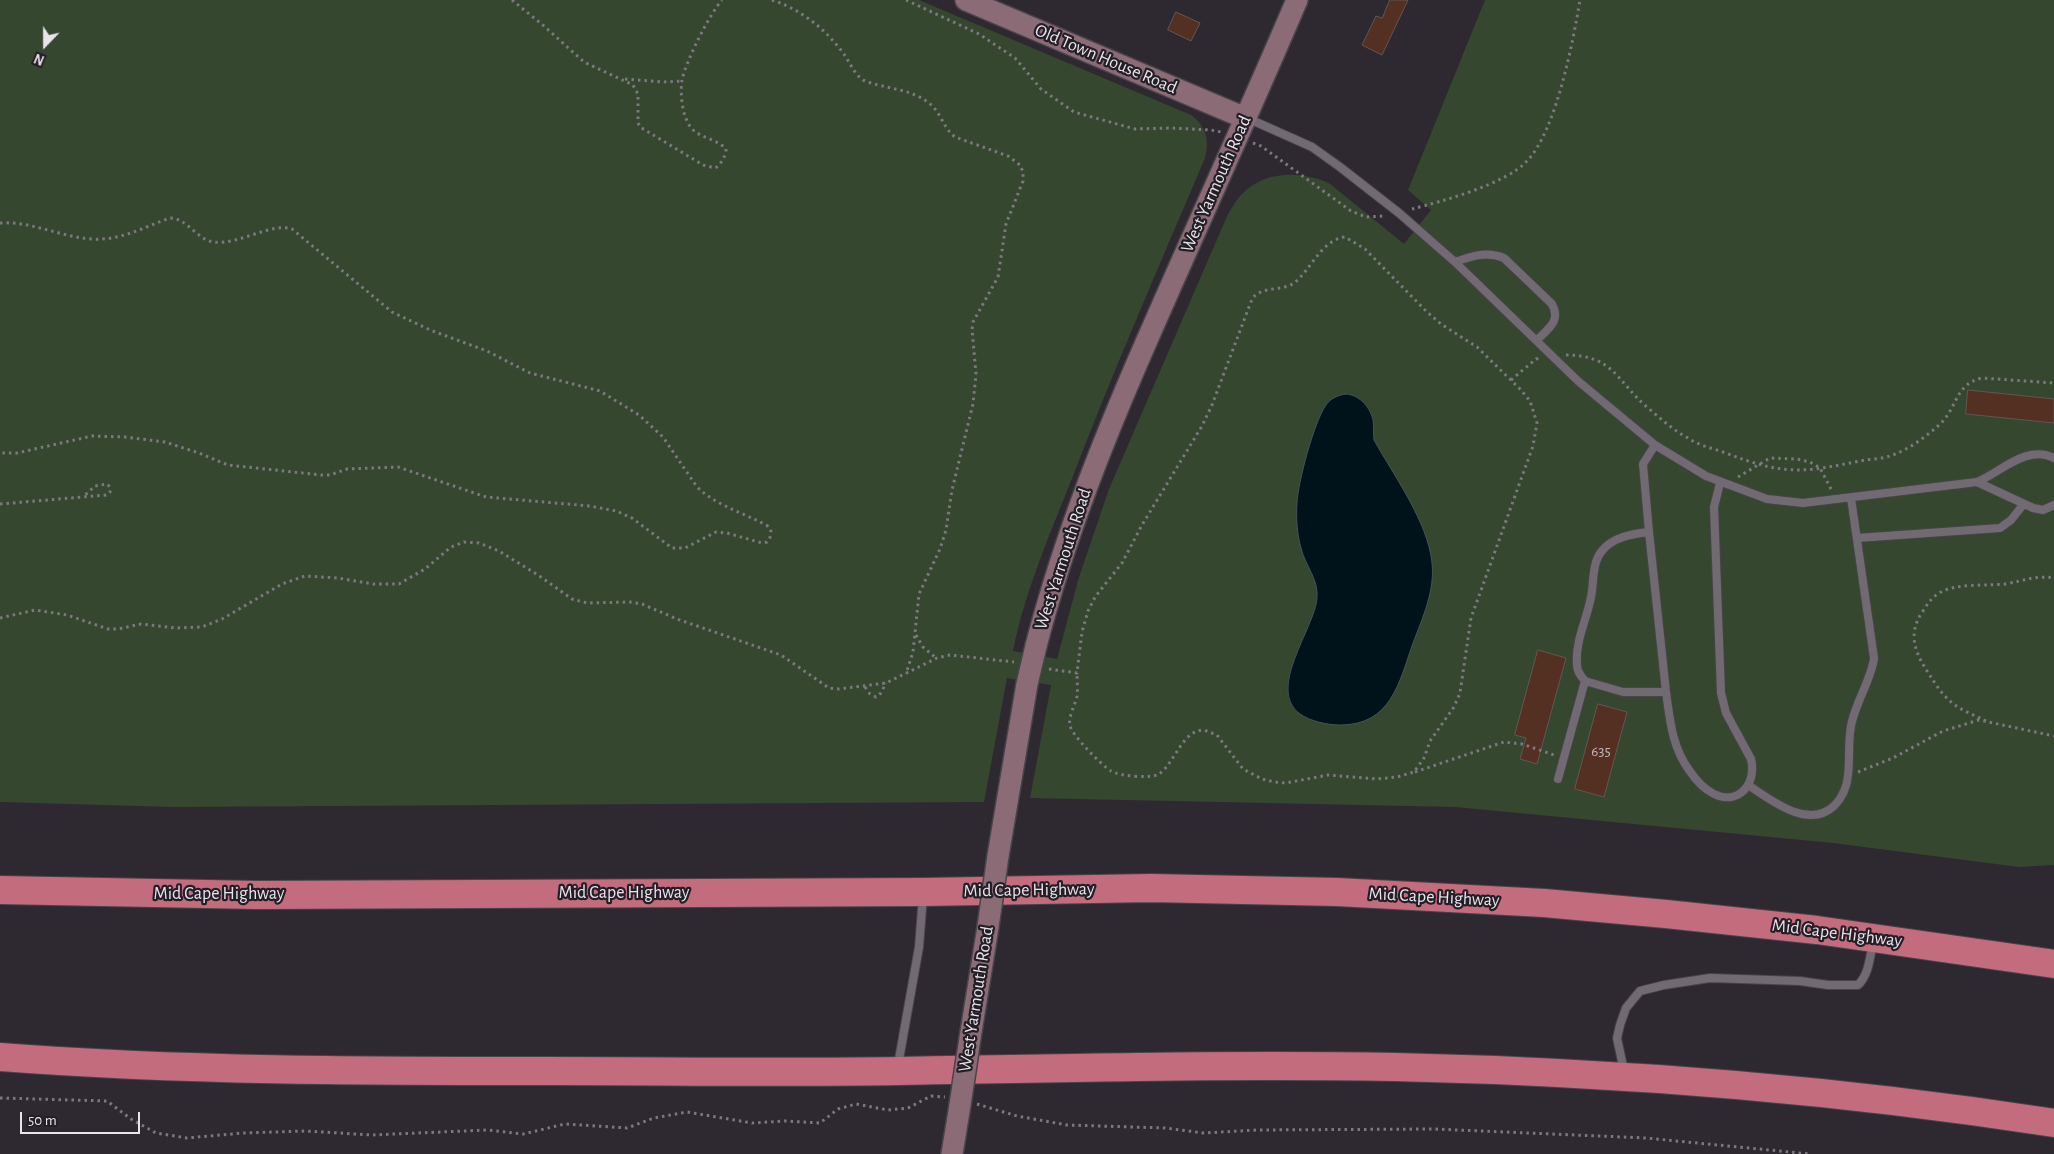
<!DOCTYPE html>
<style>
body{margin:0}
#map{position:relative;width:2054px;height:1154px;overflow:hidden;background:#2e2830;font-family:"Alegreya Sans",sans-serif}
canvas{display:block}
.north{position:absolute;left:20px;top:20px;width:50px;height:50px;-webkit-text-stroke:4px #241e26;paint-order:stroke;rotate:202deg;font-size:14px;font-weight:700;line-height:20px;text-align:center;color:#e8e4ea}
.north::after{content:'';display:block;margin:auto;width:18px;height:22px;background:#e8e4ea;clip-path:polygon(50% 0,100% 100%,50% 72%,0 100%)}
.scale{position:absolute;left:20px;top:1112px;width:120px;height:22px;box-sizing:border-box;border:2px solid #e8e4ea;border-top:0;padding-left:6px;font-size:15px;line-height:18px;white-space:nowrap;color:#e8e4ea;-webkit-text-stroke:4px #241e26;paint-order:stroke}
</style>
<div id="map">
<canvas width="2054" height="1154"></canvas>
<div class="north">N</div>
<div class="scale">50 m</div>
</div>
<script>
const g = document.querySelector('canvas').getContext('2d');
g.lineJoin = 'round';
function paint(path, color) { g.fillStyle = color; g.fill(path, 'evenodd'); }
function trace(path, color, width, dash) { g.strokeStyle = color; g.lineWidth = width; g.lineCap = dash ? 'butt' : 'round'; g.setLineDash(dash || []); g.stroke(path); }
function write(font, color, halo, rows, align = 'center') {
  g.font = font + ' "Alegreya Sans",sans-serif'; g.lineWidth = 4.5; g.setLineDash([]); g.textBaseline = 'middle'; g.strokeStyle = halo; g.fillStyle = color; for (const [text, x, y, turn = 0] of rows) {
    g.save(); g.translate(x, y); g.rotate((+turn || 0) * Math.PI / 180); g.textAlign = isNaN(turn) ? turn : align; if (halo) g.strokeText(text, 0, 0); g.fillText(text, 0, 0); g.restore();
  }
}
paint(new Path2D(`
 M0,0H919L1191,115C1206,126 1210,140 1205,158C1160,264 1114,369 1073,476C1050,534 1025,591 1013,651L1057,659L1079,577L1109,489L1228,214C1232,208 1236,200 1241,195C1264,170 1301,171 1329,183L1404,244L1431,210L1408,190L1485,0H2054V865L2019,867L1833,843L1455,807L1030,798L1051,685L1007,678L984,802L174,807L0,802Z`), '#35472f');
const water = new Path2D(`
 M1345,394C1358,394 1370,406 1373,420C1374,426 1373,433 1374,440C1394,476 1428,522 1432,563C1435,590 1423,617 1413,643C1399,683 1391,725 1340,725C1327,725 1310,721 1300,714C1266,689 1315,628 1317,598C1319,580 1305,565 1301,548C1297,534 1296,517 1297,503C1298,482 1314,422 1326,405C1331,398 1337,396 1345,394Z`);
paint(water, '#00131a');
trace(water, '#465258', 1);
const building = new Path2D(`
 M1390,0H1408L1382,55L1362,45L1376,16L1382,18Z
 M1176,12L1200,23L1191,41L1168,30Z
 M1968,390L2054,399V423L1966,414Z
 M1538,650L1566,658L1537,764L1520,759L1526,738L1515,735Z
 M1598,704L1627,712L1604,797L1575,789Z`);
paint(building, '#543023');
trace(building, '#625652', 1);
const service = new Path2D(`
 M1247,118L1312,147L1340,167L1399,213L1455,262L1578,381L1655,445L1706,476L1767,499L1803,503L1977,482
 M1455,262C1472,256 1486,251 1504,258L1552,304C1561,321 1549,328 1537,340
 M2054,458C2027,444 2001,472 1977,482L2033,508L2043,510L2054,505
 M1857,538L2000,528L2011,520L2023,505
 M1585,681L1623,692H1666L1649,532
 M1666,692C1670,720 1672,747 1689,770C1695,779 1704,789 1714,794C1739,806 1757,783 1751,759L1726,713L1721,693L1714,507L1720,483
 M1558,779L1585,681C1581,676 1577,672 1577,665C1575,641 1587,619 1591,597C1594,582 1592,564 1601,552C1612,537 1632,534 1649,532L1643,464L1655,445
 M1748,785C1771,800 1808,830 1834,806C1842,798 1847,787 1848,775C1850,759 1848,742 1851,726C1855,703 1872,678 1874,658L1851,498
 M898,1065L919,947L923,896
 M1624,1071L1617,1038L1620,1025L1626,1008L1640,991L1664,985L1710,978L1800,981L1828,985H1858C1869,975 1870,956 1873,942`);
const secondary = new Path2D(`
 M966,0L1245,118
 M1036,646C1065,534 1108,428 1155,322C1202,215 1251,108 1297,0
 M998,856L1027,684
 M970,1038L988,927
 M952,1154L960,1105`);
const motorway = new Path2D(`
 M0,890L257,895L923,892L1151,888L1337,892L1544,903L1666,914L1817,930L2054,964
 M0,1057C182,1071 365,1071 548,1071C665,1071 782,1073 899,1071C1064,1068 1230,1064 1395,1067C1616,1072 1836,1089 2054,1123`);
trace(service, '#48444a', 10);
trace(secondary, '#48444a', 24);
trace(motorway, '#48444a', 30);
trace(new Path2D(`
 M512,0L544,26L584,62L633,85L638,94V123L640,127L703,165L715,168C721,165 726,155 726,149C717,139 701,138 692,129C682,117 680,95 682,80C686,61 709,15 722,0
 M772,0C799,9 822,26 840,49C849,59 852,72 863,80C884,89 910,88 929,103C941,112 943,128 955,137L1008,156L1020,165L1023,172V181L1006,224L998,277L973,322L972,329L976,374L973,404L952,490L946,530L940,549L919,594L913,652L906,674
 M906,0L979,34L1015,58L1041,89L1074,112L1135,129L1171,128L1211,130L1221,132
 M625,79L664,82L682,81
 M1253,143L1261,146L1351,211L1366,217L1384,216
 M1412,209C1443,201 1506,184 1527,161C1556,131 1573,42 1580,0
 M0,223C32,221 60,237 92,239C120,241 144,227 170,218C187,218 197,240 214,242C239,245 272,222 292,229L392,312L430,330L487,351L530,373L600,391L639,415L663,437L697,487C717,506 742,512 766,525C773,529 772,536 767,542L762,543L727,533L716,532L685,548H672L632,518L616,511L590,506L486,497L398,467L347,469L330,475H321L228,465L199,453L165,442L125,437L92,436L17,453H0
 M1566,355C1614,355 1617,382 1648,408C1661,419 1673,430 1688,438C1698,445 1711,448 1723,452C1755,464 1780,473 1815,469C1830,467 1845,464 1860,461C1870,459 1881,459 1890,456C1908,450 1924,438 1938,426C1958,409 1954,384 1982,378L2054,383
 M1511,380L1536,359L1540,358
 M1738,477L1770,458L1797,459L1810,462L1820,468L1831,489
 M0,504L106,495L110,492V487L107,484L95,486L83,497
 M0,618L35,610L67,615L108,629H118L141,624L176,628L202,627L222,619L282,584L305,576L338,578L373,584H399L425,569L451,547L464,542L479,543L499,551L538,575L572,599L587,603L630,602L642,604L677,619L781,655L829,688L839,689L886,683L937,658L950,655L1014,662
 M916,635L923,647L936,658
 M1049,669L1077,673L1082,632L1088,611L1095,597L1122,563L1142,525L1202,426L1212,405L1252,299C1262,285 1281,292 1294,283C1311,270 1321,240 1345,237L1365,249L1427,312L1441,324L1477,347L1521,390L1530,401L1537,423L1533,446L1471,618L1460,693L1454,707L1430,741L1424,758L1414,772L1397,777L1377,779L1328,775L1286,783L1274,782L1262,779L1243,769L1217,735L1204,730C1182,730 1175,763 1159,774C1151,779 1119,776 1111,771C1101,765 1073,736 1070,726C1068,716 1075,706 1077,696C1078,689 1077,681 1077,673
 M865,687L870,694L876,697L881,693L886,683
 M1986,721C1974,715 1960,710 1950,701C1942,694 1936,685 1931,677C1916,655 1906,635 1923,611C1928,603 1933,596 1941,592C1957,583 1987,586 2005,584C2024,581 2034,575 2054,578
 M1415,772L1504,742L1522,744L1554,755
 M1858,772L1893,758L1943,731L1979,720L2054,736
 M0,1098L107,1101L131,1119L156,1133L187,1138L243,1133L306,1131L372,1135L487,1130L523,1134L565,1124L627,1128L654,1118L687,1112L752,1123L786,1121L820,1123L838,1109L856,1104L888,1110L908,1108L931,1096L945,1097
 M977,1104L1017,1116L1067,1125L1165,1128L1204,1133L1256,1130L1434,1129L1646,1138L1810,1154`), '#7d787f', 3, [2.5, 4]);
trace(service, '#716a73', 8);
trace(secondary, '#8a6b76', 21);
trace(motorway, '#c36c7e', 28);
const secondaryBridge = new Path2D(`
 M1027,684L1036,646
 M988,927L998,856
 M960,1105L970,1038`);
trace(secondaryBridge, '#48444a', 24, []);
trace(secondaryBridge, '#8a6b76', 21);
write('15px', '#c3b7b8', null, [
 ["635",1601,751]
]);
write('18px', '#e8e4ea', '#241e26', [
 ["Old Town House Road",1106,59,23],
 ["West Yarmouth Road",1216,184,-66],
 ["West Yarmouth Road",1063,559,-72],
 ["Mid Cape Highway",1029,890,-1],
 ["Mid Cape Highway",624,893],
 ["Mid Cape Highway",219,894],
 ["Mid Cape Highway",1434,897,3],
 ["Mid Cape Highway",1837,933,7],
 ["West Yarmouth Road",976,999,-81]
]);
</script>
